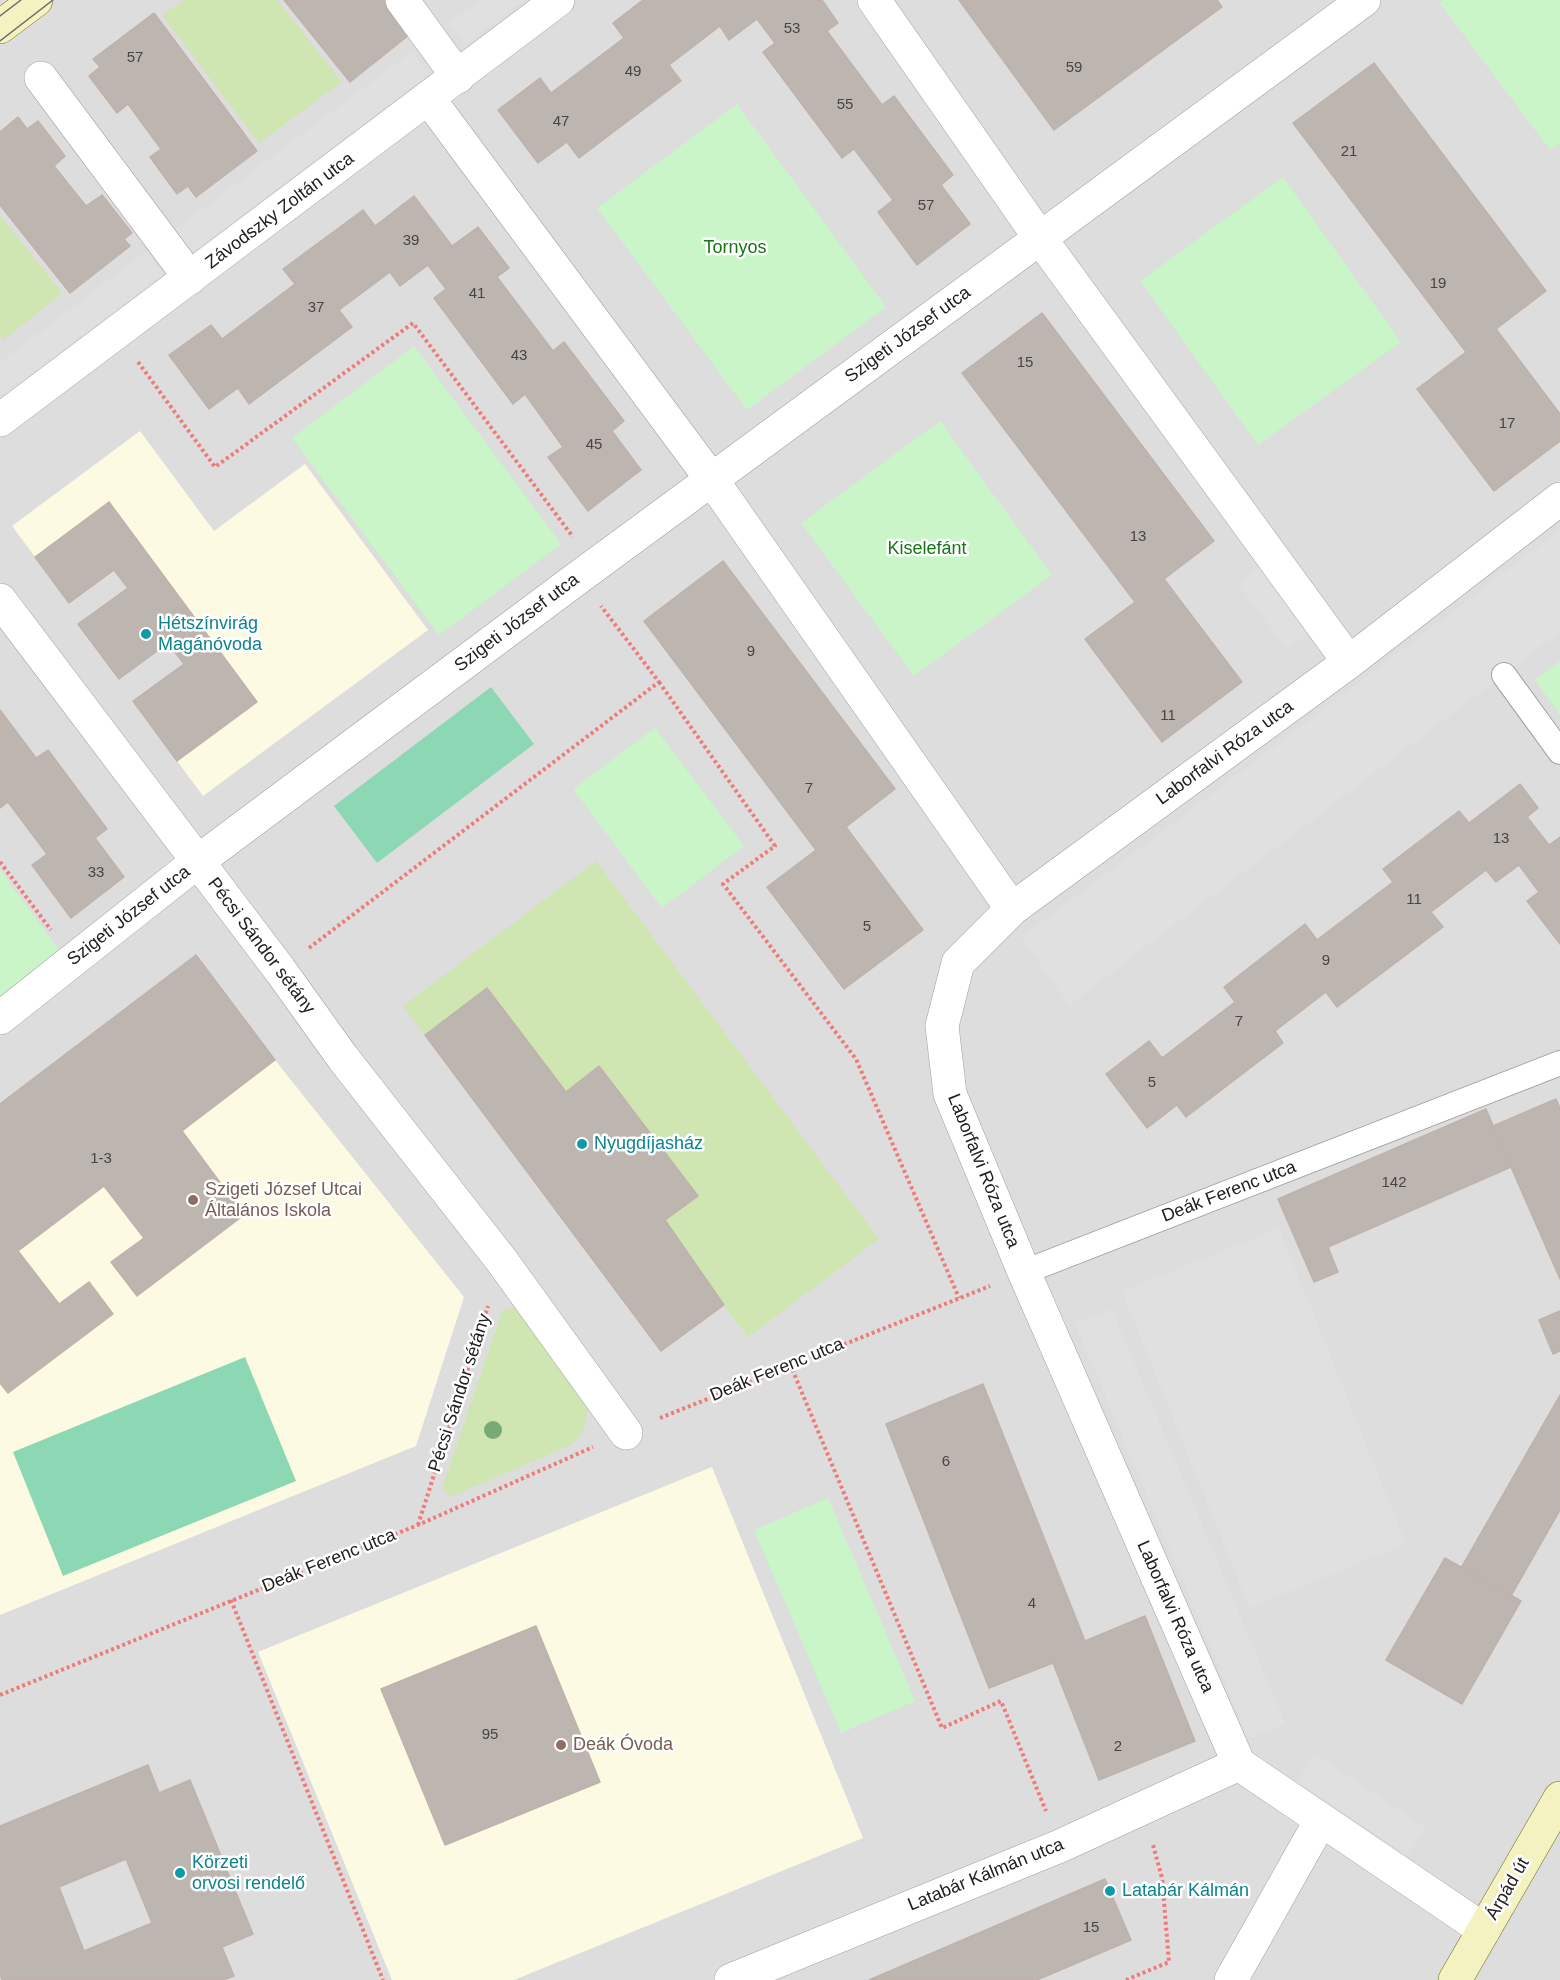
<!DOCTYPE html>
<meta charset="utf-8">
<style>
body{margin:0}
canvas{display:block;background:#f0ece7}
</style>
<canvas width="1560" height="1980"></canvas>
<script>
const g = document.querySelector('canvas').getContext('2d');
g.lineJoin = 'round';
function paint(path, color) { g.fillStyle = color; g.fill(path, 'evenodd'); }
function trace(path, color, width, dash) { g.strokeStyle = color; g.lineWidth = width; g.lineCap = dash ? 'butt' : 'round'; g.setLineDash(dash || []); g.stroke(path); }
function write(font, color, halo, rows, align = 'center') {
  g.font = font + ' Helvetica,sans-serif'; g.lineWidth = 5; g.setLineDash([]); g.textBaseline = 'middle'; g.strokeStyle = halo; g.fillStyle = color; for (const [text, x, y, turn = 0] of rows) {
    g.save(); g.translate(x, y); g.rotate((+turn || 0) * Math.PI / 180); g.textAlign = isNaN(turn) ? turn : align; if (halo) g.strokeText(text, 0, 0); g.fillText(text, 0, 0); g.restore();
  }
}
paint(new Path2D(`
 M0,0H1560V1980H0Z`), '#dedddd');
paint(new Path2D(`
 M140,431L214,531L305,464L428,630L203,796L177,761L256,702L109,503L35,557L12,526Z
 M196,955L275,1060L464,1297L416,1446L0,1615V1104Z
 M712,1467L863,1838L514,1980H392L258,1652Z`), '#fcfae3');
paint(new Path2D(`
 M184,0H277L342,82L259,143L162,15Z
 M0,215L62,293L4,340L0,335Z
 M596,861L879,1239L748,1337L724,1305L661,1351L403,1006Z
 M515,1307L587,1403C588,1421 585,1433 571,1445L450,1497L442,1488L500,1317L503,1310Z`), '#cfe5b2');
paint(new Path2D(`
 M1443,0H1560V143L1550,150L1439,2Z
 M737,104L886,307L747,410L597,208Z
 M1283,177L1401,342L1258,445L1140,281Z
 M414,346L561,544L439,635L292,438Z
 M940,421L1052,575L914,676L801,523Z
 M1560,661V715L1535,680Z
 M655,728L744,846L662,908L573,789Z
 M0,870L59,950L0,999Z
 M828,1498L915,1701L841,1733L754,1530Z`), '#c9f5c9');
paint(new Path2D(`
 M491,687L534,744L377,863L334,806Z
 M245,1357L296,1481L63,1576L13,1452Z`), '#8cd7b4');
paint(new Path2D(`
 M480,0H524L465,45L449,23Z
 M412,51L429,74L190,254L173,231Z
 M146,252L163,274L0,397V362Z
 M1560,530V632L1069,1005L1021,938Z
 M1267,562L1317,628L1287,650L1238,584Z
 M1279,1228L1406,1544L1249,1608L1122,1291Z
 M1112,1309L1285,1723L1249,1739L1075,1324Z
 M1314,1753L1426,1828L1408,1855L1296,1781Z`), '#e0e0e0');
const building = new Path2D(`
 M284,0H395L409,35L350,82Z
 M643,0H822L838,23L827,31L882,105L894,96L953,175L941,185L970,224L917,265L878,212L893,200L854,149L842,158L763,52L775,43L757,19L729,40L720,26L669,65L681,81L579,158L567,142L538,163L498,110L540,78L551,93L624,38L613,23Z
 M959,0H1217L1222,7L1054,130Z
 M154,13L257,151L196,197L188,186L177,194L150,157L161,149L128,104L117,113L89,76L100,67L93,59Z
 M1374,63L1546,291L1496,329L1560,414V441L1494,491L1417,389L1466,352L1293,123Z
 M18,117L27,129L38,121L65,156L54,166L86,206L102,195L132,233L124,239L130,246L70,293L0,205V132Z
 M414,196L452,246L478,227L509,268L497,277L553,351L564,342L624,421L612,431L641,470L588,511L548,457L563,447L525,394L513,404L434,298L446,289L428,265L400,286L390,272L339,310L352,327L249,404L238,388L209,409L169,355L211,325L222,339L295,284L283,269L363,210L375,226Z
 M1042,313L1214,541L1164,579L1242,682L1162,742L1085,639L1135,602L962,373Z
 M109,502L257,702L177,761L133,701L184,664L168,643L119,679L78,624L128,588L114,570L69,603L35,557Z
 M723,561L895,789L846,827L923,930L844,989L767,887L816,850L644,621Z
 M0,710L36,758L48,750L107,829L95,838L124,877L71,918L32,865L47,854L8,802L0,808Z
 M1520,784L1538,808L1527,817L1549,845L1560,837V944L1527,901L1539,892L1519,865L1496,882L1486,870L1431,912L1443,927L1337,1007L1326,992L1275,1031L1283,1043L1186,1117L1177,1105L1147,1128L1106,1074L1149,1041L1162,1058L1235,1002L1224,987L1305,924L1317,940L1393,882L1383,869L1459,811L1469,823Z
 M196,955L275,1060L182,1131L244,1215L137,1296L111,1262L144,1238L104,1186L18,1251L59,1304L89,1282L113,1314L8,1393L0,1383V1104Z
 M487,988L566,1092L599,1066L698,1196L665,1220L724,1305L661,1351L425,1035Z
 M1556,1099L1560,1108V1279L1493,1126Z
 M1486,1109L1511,1167L1328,1247L1338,1272L1314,1282L1278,1199Z
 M1560,1311V1351L1553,1354L1539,1320Z
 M983,1384L1085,1641L1145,1616L1195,1741L1099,1780L1053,1663L989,1688L886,1424Z
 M1560,1395V1510L1511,1596L1461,1568Z
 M1445,1558L1521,1601L1462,1704L1386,1660Z
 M536,1626L600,1782L445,1845L381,1689Z
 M148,1765L159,1793L190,1780L253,1934L222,1947L234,1976L223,1980H2L0,1974V1826ZM126,1859L152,1923L84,1951L59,1887Z
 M1105,1879L1131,1940L1037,1980H869Z`);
paint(building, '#bdb5b0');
trace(building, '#c0b2ab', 1.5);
const lane = new Path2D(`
 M1504,675L1560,752
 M1024,1272L1560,1063`);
const street = new Path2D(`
 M402,0L458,77
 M874,0L1040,238L1349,662
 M41,78L190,278
 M429,99L712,480L1012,909
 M0,420L558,0
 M0,600L280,970L343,1058L502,1261L626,1433
 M0,1018L197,862L579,577L1364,0
 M1484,1930L1239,1764L1024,1272L950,1094L942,1026L958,963L1012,909L1349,662L1560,499
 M731,1980L1060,1846L1239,1764
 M1231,1980L1321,1820`);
const secondary = new Path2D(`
 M0,27L36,0
 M1455,1980L1560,1798`);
trace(lane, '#a1a1a1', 26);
trace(street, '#a1a1a1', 34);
trace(secondary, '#6d6f0f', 34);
trace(new Path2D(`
 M138,362L215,467L413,323L573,537
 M659,682L775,846L723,884L856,1059L959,1298
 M0,862L51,930
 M309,948L659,682L601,606
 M790,1364L942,1728L1001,1701L1046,1811
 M660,1418L990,1286
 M418,1525L488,1306
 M231,1600L383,1980
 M0,1695L418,1525L593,1447
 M1126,1980L1169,1962L1162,1878L1153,1845`), '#ee7b7a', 4, [3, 3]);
trace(lane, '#fff', 24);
trace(street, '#fff', 33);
trace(secondary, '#f4f2c0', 33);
trace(new Path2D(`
 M0,16L21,0
 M0,41L53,0`), '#6e6e6e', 1.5);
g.fillStyle = '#78ab74';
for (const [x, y] of [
 [493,1430]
]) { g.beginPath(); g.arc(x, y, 9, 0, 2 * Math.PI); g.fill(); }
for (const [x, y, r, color] of [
 [146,634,6,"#0f9aa8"],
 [582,1144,6,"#0f9aa8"],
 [193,1200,6,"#8d6e63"],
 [561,1745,6,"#8d6e63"],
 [180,1873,6,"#0f9aa8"],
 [1110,1891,6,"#0f9aa8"]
]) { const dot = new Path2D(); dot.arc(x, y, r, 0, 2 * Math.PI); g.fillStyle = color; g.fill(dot); trace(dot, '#fff', 2); }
write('15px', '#474544', null, [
 ["53",792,29],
 ["57",135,58],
 ["59",1074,68],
 ["49",633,72],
 ["55",845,105],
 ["47",561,122],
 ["21",1349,152],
 ["57",926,206],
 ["39",411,241],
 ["19",1438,284],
 ["41",477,294],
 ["37",316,308],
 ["43",519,356],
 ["15",1025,363],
 ["17",1507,424],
 ["45",594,445],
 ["13",1138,537],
 ["9",751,652],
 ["11",1168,716],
 ["7",809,789],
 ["13",1501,839],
 ["33",96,873],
 ["11",1414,900],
 ["5",867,927],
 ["9",1326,961],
 ["7",1239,1022],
 ["5",1152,1083],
 ["1-3",101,1159],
 ["142",1394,1183],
 ["6",946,1462],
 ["4",1032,1604],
 ["95",490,1735],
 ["2",1118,1747],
 ["15",1091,1928]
]);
write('18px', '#202020', '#fff', [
 ["Závodszky Zoltán utca",280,211,-37],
 ["Szigeti József utca",908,335,-36],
 ["Szigeti József utca",517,623,-37],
 ["Laborfalvi Róza utca",1225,753,-36],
 ["Szigeti József utca",129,916,-38],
 ["Pécsi Sándor sétány",261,946,53],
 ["Laborfalvi Róza utca",983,1171,68],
 ["Deák Ferenc utca",1229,1192,-21],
 ["Deák Ferenc utca",777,1370,-22],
 ["Pécsi Sándor sétány",460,1393,-72],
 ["Deák Ferenc utca",329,1561,-22],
 ["Laborfalvi Róza utca",1175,1617,66],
 ["Latabár Kálmán utca",986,1875,-22],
 ["Árpád út",1508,1889,-60]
]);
write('18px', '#167616', '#fff', [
 ["Tornyos",735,248],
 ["Kiselefánt",927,549]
]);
write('18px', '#0d838f', '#fff', [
 ["Hétszínvirág",158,624],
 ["Magánóvoda",158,645],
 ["Nyugdíjasház",594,1144],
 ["Körzeti",192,1863],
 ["orvosi rendelő",192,1884],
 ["Latabár Kálmán",1122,1891]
], 'left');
write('18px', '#785e54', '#fff', [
 ["Szigeti József Utcai",205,1190],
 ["Általános Iskola",205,1211],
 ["Deák Óvoda",573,1745]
], 'left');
</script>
